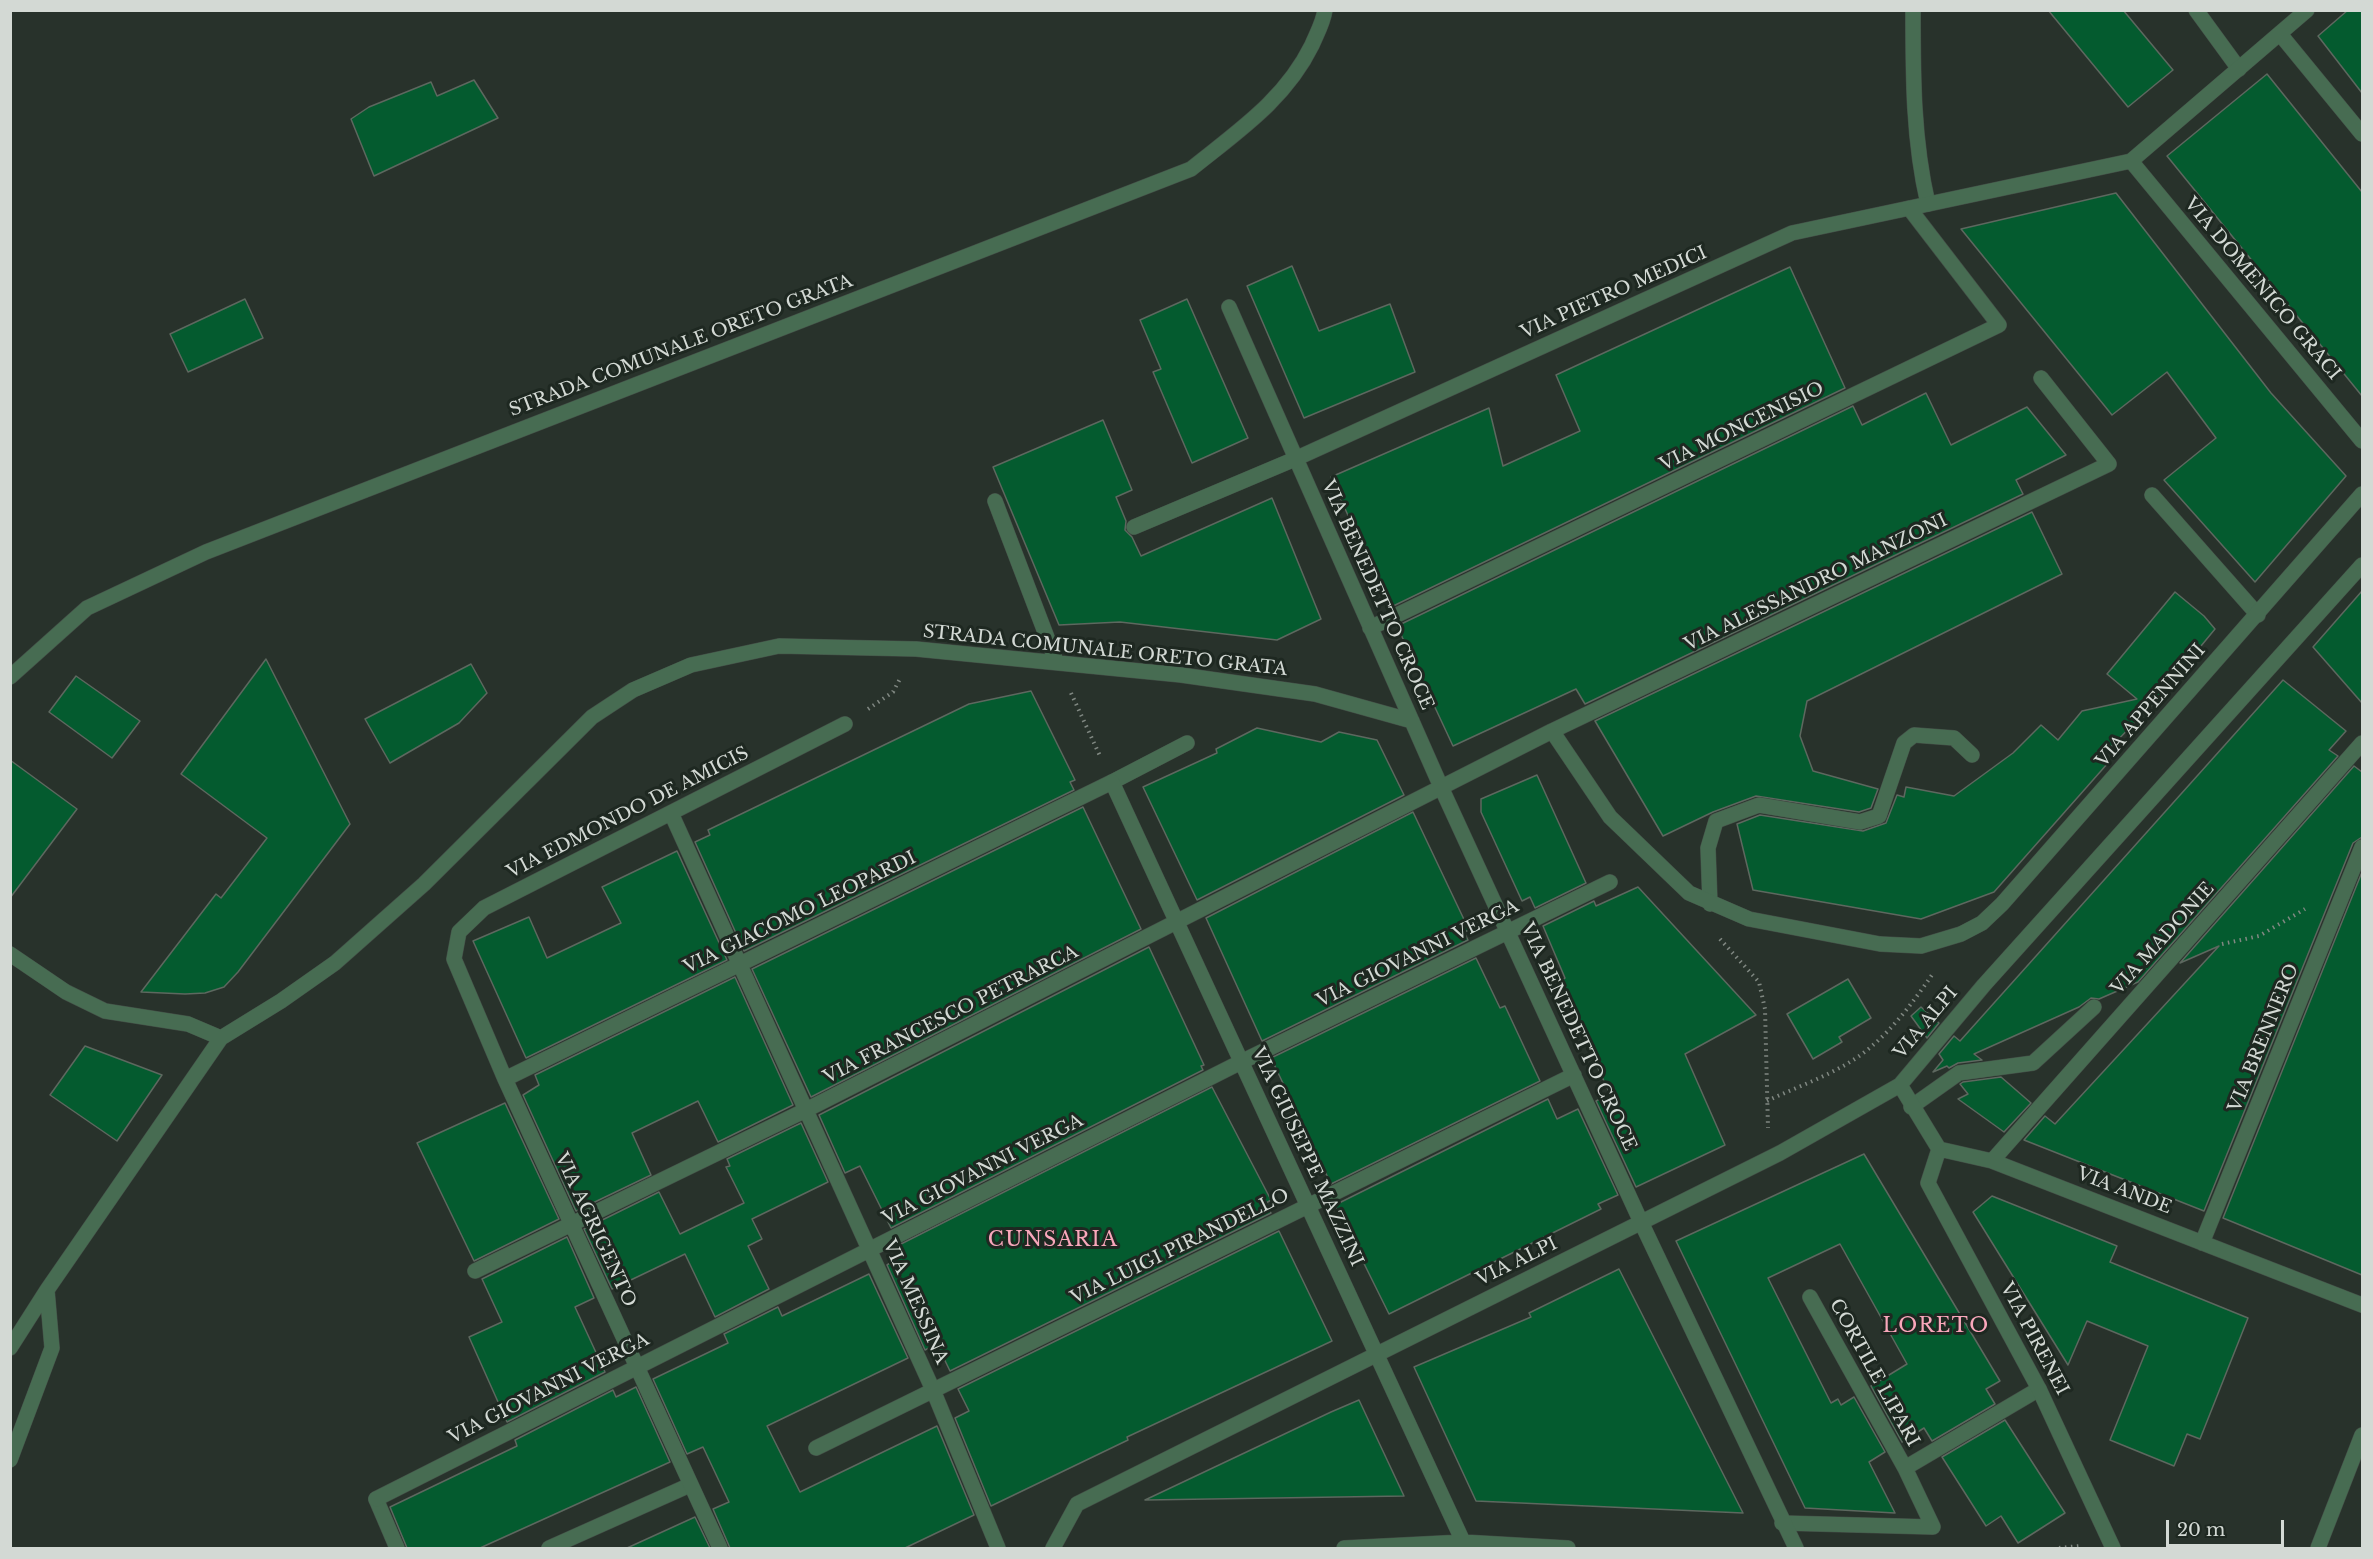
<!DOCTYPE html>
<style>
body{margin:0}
#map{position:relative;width:2373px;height:1559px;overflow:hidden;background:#28322b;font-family:"Libre Baskerville",serif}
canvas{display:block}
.frame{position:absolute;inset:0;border:12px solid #d3d9d4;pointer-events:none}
.scale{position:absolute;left:2166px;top:1520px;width:118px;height:27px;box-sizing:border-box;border:3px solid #d3d9d4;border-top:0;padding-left:8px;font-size:18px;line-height:21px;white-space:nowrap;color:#d3d9d4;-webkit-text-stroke:4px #1e2821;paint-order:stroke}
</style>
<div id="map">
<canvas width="2373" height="1559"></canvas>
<div class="frame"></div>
<div class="scale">20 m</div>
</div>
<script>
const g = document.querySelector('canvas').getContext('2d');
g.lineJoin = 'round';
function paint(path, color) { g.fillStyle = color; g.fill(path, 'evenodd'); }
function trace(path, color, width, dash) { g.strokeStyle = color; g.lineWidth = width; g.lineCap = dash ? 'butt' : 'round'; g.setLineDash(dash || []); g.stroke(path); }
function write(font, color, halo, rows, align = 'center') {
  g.font = font + ' "Libre Baskerville",serif'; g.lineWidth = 6; g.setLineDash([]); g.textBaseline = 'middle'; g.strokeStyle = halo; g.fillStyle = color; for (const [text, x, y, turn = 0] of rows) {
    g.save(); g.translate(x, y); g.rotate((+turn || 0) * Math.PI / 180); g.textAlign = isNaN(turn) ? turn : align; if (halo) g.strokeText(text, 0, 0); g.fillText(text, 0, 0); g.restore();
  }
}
const building = new Path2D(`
 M2048,10H2123L2173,70L2128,107Z
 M2348,10H2362V93L2318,36Z
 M2267,74L2362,192V396L2167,156Z
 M474,80L498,118L374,176L351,119L369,107L431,82L437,96Z
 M2116,193L2271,393L2346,476L2255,582L2164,480L2216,438L2167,372L2112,415L1961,229Z
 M1292,266L1319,331L1390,304L1415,372L1304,418L1247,286Z
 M1790,267L1845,388L1389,608L1331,477L1489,408L1503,466L1580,431L1556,375Z
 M245,299L263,338L188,372L170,334Z
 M1187,299L1248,438L1192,463L1153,372L1161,369L1140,320Z
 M1926,393L1951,445L2027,407L2066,455L2016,480L2023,494L1585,704L1576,689L1453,746L1397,626L1853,406L1862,425Z
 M1103,420L1132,490L1116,497L1126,521L1125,530L1132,537L1141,556L1272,498L1321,619L1277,640L1120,622L1059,625L993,467Z
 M2032,512L2062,574L1807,701L1800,736L1813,771L1878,789L1871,808L1859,812L1756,796L1713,812L1663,836L1595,721Z
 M2362,591V703L2313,647Z
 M2175,592L2204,616L2215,629L2154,703L2101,757L2108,763L1994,892L1921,919L1753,890L1737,824L1760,815L1863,831L1886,823L1897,795L1904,797L1906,787L1954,796L2013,753L2041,725L2058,740L2082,711L2137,699L2107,674Z
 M266,659L350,824L238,972L224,987L205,993L185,994L141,992L216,894L221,898L267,838L181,774Z
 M471,664L487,693L459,723L390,763L365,719Z
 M76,676L140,721L112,758L49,712Z
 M2283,680L2346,731L2329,750L2338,756L2138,982L2099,999L2091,998L2079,1007L1974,1054L1982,1060L1958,1063L1949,1068L1947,1066L1933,1072L1943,1060L1939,1054L1954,1036L1960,1041Z
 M1031,691L1075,780L1070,782L1074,790L744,951L695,842L710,835L708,830L969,704Z
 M1257,728L1321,742L1339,732L1377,740L1404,795L1197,900L1143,787L1217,753L1216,749Z
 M10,760L77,809L10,898Z
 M2354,766L2362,772V837L2353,843L2204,1211L2024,1140L2045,1116L2055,1124L2219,946L2180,963Z
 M1537,775L1586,883L1535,908L1530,897L1522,901L1481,812V799Z
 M1083,807L1141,929L811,1097L752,969Z
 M1413,812L1469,930L1464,932L1468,940L1262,1041L1206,918Z
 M677,851L727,960L526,1058L473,941L529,917L547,958L621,923L602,887Z
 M2362,872V1275L2223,1218Z
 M1638,887L1756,1015L1685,1054L1725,1145L1636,1187L1596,1101L1610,1094L1558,982L1565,978L1543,926L1594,901L1596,906Z
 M1149,947L1204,1065L1201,1066L1203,1070L891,1228L860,1166L845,1173L819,1115Z
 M1476,958L1500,1008L1505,1006L1540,1081L1331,1184L1271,1058Z
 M735,977L793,1105L718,1142L698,1101L632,1133L651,1175L576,1211L523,1095L539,1085L535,1075Z
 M1848,979L1871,1018L1839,1037L1842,1042L1813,1059L1787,1014Z
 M1921,1007L1939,1023L1927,1038L1911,1016Z
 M85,1046L162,1075L117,1141L50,1095Z
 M2001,1077L2031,1103L2004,1132L1958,1099L1968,1094L1960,1084L1963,1082Z
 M1212,1087L1271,1200L1266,1203L1271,1213L950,1371L937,1344L925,1350L887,1265L904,1254L899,1245Z
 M1548,1099L1557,1119L1578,1109L1618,1195L1598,1204L1601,1209L1389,1314L1335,1205Z
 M505,1103L559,1219L474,1261L417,1143Z
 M801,1123L828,1182L752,1219L762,1239L748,1246L769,1289L715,1317L685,1254L612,1289L584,1229L659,1192L680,1234L744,1203L726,1167L730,1166L727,1159Z
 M1864,1154L2000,1381L1986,1389L1995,1404L1932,1441L1924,1428L1902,1442L1871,1386L1907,1364L1840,1244L1768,1278L1831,1403L1838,1399L1841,1405L1854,1397L1885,1452L1869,1462L1895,1513L1805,1508L1676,1241Z
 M1992,1196L2117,1246L2110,1262L2248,1318L2200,1439L2187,1434L2174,1466L2110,1440L2148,1346L2087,1321L2068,1365L1973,1212Z
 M1279,1231L1332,1341L1127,1437L1128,1440L991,1506L955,1418L969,1411L958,1389Z
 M567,1237L594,1298L575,1307L605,1372L507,1422L469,1337L502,1322L482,1279Z
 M1619,1269L1652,1334L1743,1513L1476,1501L1414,1367L1531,1317L1529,1313Z
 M869,1274L908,1358L767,1426L800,1492L937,1426L974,1515L905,1548H730L713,1509L729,1502L703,1447L687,1454L653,1379L728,1343L724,1334L778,1307L782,1316Z
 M636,1387L670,1462L480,1548H407L390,1507L517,1446L515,1440L613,1390L616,1397Z
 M1359,1400L1404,1496L1145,1500L1331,1412Z
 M2005,1420L2065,1513L2018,1543L2001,1516L1986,1526L1942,1457Z
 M695,1517L710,1548H627Z`);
paint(building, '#045b2f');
trace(building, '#5d685f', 1.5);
const service = new Path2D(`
 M1913,10C1913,76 1913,140 1928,204
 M2196,10L2239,69
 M2152,495L2258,615
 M1112,782L1187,743
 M1710,904L1708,848L1716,821L1759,805L1860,822L1879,816L1904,743L1914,735L1954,738L1972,755
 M1911,1107L1959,1073L2033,1063L2094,1007
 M1905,1468L2039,1389
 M376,1499L397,1548
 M1782,1523L1933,1527L1905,1468L1810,1297
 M549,1548L690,1485`);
const minor = new Path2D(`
 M2280,34L2362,134
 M2131,161L2362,441
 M1229,307L1441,787L1641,1222L1796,1548
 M995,501L1056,661
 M1134,527L1295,459L1792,233L2131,161L2307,10
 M1370,628L1999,325L1909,208
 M10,677L87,608L206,552L1191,169C1238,131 1285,100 1312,45C1317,33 1323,23 1325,10
 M1552,731L1610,817L1689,893L1749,919L1880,944L1921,946L1961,934L1982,923L2002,904L2362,494
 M671,813L933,1390L998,1548
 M10,954L66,992L105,1011L188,1024L221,1038
 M505,1079L1112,782L1466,1548
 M1900,1085L1939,1149L1992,1161L2362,1305
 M1939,1149L1928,1183L2039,1389L2113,1548
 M1992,1161L2362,743
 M2202,1243L2362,847
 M475,1271L806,1110L1552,731L2109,464L2041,378
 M10,1348L47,1290L221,1038L281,1001L335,963L424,884L592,717L633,690L691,665L779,646L916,649L1181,675L1315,694L1412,721
 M816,1448L1574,1075
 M10,1460L52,1348L47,1290
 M376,1499L1241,1062L1610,882
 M720,1548L505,1079L454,959L459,932L484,908L845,724
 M1053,1548L1077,1504L1780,1153L1900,1085L1984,985L2362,565
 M1344,1548L1463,1542L1568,1548`);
const tertiary = new Path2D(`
 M2318,1548L2362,1435`);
trace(service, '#434d46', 16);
trace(minor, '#434d46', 16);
trace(tertiary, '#434d46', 16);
trace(new Path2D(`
 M1071,693L1100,756
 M868,709L893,692L901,677
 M1720,939L1759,982L1765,1009L1768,1128
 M2222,944L2259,936L2305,909
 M1767,1101C1794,1088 1824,1078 1850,1062C1885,1041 1912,1004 1934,972
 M2059,1548L2080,1546`), '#808882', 4, [1.5, 4.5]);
trace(service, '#476c52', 15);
trace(minor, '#476c52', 15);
trace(tertiary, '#476c52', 15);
write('18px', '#d3d9d4', '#1e2821', [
 ["VIA DOMENICO GRACI",2262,289,50],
 ["VIA PIETRO MEDICI",1614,293,-24],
 ["STRADA COMUNALE ORETO GRATA",681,346,-21],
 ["VIA MONCENISIO",1742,427,-26],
 ["VIA ALESSANDRO MANZONI",1816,583,-26],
 ["VIA BENEDETTO CROCE",1377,595,66],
 ["STRADA COMUNALE ORETO GRATA",1105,651,6],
 ["VIA APPENNINI",2151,706,-49],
 ["VIA EDMONDO DE AMICIS",628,813,-27],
 ["VIA GIACOMO LEOPARDI",800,913,-26],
 ["VIA MADONIE",2163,939,-48],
 ["VIA GIOVANNI VERGA",1418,954,-26],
 ["VIA FRANCESCO PETRARCA",951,1015,-27],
 ["VIA ALPI",1926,1023,-50],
 ["VIA BENEDETTO CROCE",1578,1037,65],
 ["VIA BRENNERO",2264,1038,-68],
 ["VIA GIUSEPPE MAZZINI",1307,1157,65],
 ["VIA GIOVANNI VERGA",983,1170,-27],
 ["VIA ANDE",2124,1191,21],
 ["VIA AGRIGENTO",595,1230,65],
 ["VIA LUIGI PIRANDELLO",1180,1247,-26],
 ["VIA ALPI",1517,1262,-26],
 ["VIA MESSINA",915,1302,66],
 ["VIA PIRENEI",2034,1339,62],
 ["CORTILE LIPARI",1874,1373,61],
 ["VIA GIOVANNI VERGA",549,1389,-27]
]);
g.letterSpacing = '1.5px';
write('20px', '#f9a7bb', '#1e2821', [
 ["CUNSARIA",1053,1240],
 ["LORETO",1936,1326]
]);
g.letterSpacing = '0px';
</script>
